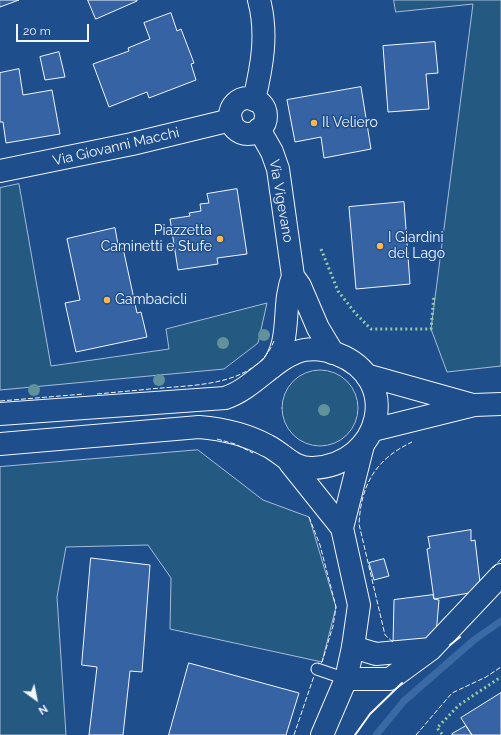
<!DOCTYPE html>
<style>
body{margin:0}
#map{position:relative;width:501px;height:735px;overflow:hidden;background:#1f4e8c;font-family:Raleway,sans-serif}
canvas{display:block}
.north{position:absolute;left:16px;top:679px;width:40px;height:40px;-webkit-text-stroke:3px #1f4e8c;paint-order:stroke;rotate:147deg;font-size:11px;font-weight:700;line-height:16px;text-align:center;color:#f2f6ff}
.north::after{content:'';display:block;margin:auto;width:14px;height:18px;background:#f2f6ff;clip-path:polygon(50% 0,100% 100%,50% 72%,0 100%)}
.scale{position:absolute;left:16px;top:24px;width:73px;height:18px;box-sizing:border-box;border:2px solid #f2f6ff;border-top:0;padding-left:5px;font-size:12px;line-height:14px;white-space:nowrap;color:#f2f6ff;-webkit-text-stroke:3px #1f4e8c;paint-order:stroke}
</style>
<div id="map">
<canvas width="501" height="735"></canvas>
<div class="north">N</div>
<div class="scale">20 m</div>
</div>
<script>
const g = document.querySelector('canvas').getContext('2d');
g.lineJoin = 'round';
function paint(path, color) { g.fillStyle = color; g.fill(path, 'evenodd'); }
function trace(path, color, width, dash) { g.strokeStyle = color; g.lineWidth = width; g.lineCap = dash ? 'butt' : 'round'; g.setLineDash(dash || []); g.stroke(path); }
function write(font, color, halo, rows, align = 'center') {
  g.font = font + ' Raleway,sans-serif'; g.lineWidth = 3; g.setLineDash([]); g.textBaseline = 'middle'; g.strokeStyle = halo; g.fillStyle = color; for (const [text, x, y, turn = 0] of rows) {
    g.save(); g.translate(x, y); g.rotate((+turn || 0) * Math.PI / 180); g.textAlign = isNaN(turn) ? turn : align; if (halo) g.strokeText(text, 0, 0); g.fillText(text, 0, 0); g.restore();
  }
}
const green = new Path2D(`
 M394,0H501V366L447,372L431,329L473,4L396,12Z
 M19,184L51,366L169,349L166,329L267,303L258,343L224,369L0,390V188Z
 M282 408a38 38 0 1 1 76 0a38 38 0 1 1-76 0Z
 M198,450L263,500L309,517L336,607L322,662L170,629L171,578L148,545L66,547L57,597L66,735H0V467Z`);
paint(green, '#245a82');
trace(green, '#a8bbd7', 1);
trace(new Path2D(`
 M376,735L404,701L474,640L501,621`), '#3b69a3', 7);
const building = new Path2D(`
 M0,0H19L0,7Z
 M88,0H137V1L96,19Z
 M171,13L177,31L181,29L194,63L191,64L196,80L149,98L147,92L109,107L93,64L129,51L128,48L150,39L144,23Z
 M435,42L438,73L426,74L429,109L388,112L383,46Z
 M59,52L65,77L45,80L40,57Z
 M19,69L23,95L52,90L60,134L6,143L3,122H0V73Z
 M361,87L371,149L324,158L321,137L295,142L287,100Z
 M237,189L247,254L217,258L218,264L178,270L170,219L190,216L189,213L201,211L200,204L209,203L207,194Z
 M404,202L410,284L356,289L349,207Z
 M115,228L119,250L123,248L137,313L141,312L147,337L76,352L65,303L80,300L67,239Z
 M471,530V541L475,540L481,591L434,599L427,549L430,548L428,537Z
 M91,558L150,565L142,672L130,671L123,735H89L97,667L82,665Z
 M384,559L389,576L374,580L369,563Z
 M433,595L434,599L439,600L436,635L420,643L393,645L394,600Z
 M189,663L299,693L286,735H169Z
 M501,693V735H472L461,718Z
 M466,726L472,735H452V734Z`);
paint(building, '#3563a3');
trace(building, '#f2f6ff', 1);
const service = new Path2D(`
 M317,669L346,679`);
const minor = new Path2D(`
 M353,647L376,654L431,649
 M346,679H390L431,649L501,575`);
const tertiary = new Path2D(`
 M230 116a18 18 0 1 1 36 0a18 18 0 1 1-36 0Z
 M254,100C262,66 268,34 259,0
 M259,129L272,152L278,169L293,276L300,286L318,328L333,353
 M0,171L132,144L231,120
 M272,367C293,338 281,307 293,276
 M290,463L342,528L359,605L353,647L346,679L322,735
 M342,528L363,445`);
const primary = new Path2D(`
 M366,375L473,405
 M0,414L225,398C255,388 276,356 304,350C315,348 327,350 337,354C403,379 381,465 313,468C293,469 284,454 268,446C246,434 224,429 199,427L0,444
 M373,430L474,405L501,404`);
trace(service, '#f2f6ff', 13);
trace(minor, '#f2f6ff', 24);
trace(tertiary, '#f2f6ff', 24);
trace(primary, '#f2f6ff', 24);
trace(service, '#1f4e8c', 11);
trace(minor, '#1f4e8c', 22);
trace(tertiary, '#1f4e8c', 22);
trace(primary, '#1f4e8c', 22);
trace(new Path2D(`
 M321,249L338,291L356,314L371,329H431L434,295
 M442,734L437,728L459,705L501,677`), '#97c8a6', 3, [2, 3]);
trace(new Path2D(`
 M97,394C118,392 140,390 161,388C200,385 257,384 274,341
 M0,401L84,394
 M217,439L235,444L253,453
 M309,517L320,545L336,607L333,626L322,662L318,664
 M493,568L501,559
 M393,642L385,635L359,524C361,484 376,459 412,442
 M294,735L314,676
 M416,735L452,693L486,677L501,667`), '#f2f6ff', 1, [5, 2]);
trace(new Path2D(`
 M450,645L460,637
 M355,735L370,714L402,683`), '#f2f6ff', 2);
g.fillStyle = '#61919a';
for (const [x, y] of [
 [264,335],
 [223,343],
 [159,380],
 [34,390],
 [324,410]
]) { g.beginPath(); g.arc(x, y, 6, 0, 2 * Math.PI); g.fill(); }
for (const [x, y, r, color] of [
 [314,123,4,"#ffb74d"],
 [220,239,4,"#ffb74d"],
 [380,246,4,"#ffb74d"],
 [107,300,4,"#ffb74d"]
]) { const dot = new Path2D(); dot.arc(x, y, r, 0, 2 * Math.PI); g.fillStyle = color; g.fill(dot); trace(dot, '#1f4e8c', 1.5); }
write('14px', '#f2f6ff', '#1f4e8c', [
 ["Il Veliero",322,123],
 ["Piazzetta",212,231,"right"],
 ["Caminetti e Stufe",212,247,"right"],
 ["I Giardini",388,238],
 ["del Lago",388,254],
 ["Gambacicli",115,300]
], 'left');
write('14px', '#f2f6ff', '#1f4e8c', [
 ["Via Giovanni Macchi",116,147,-13],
 ["Via Vigevano",281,201,80]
]);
</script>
